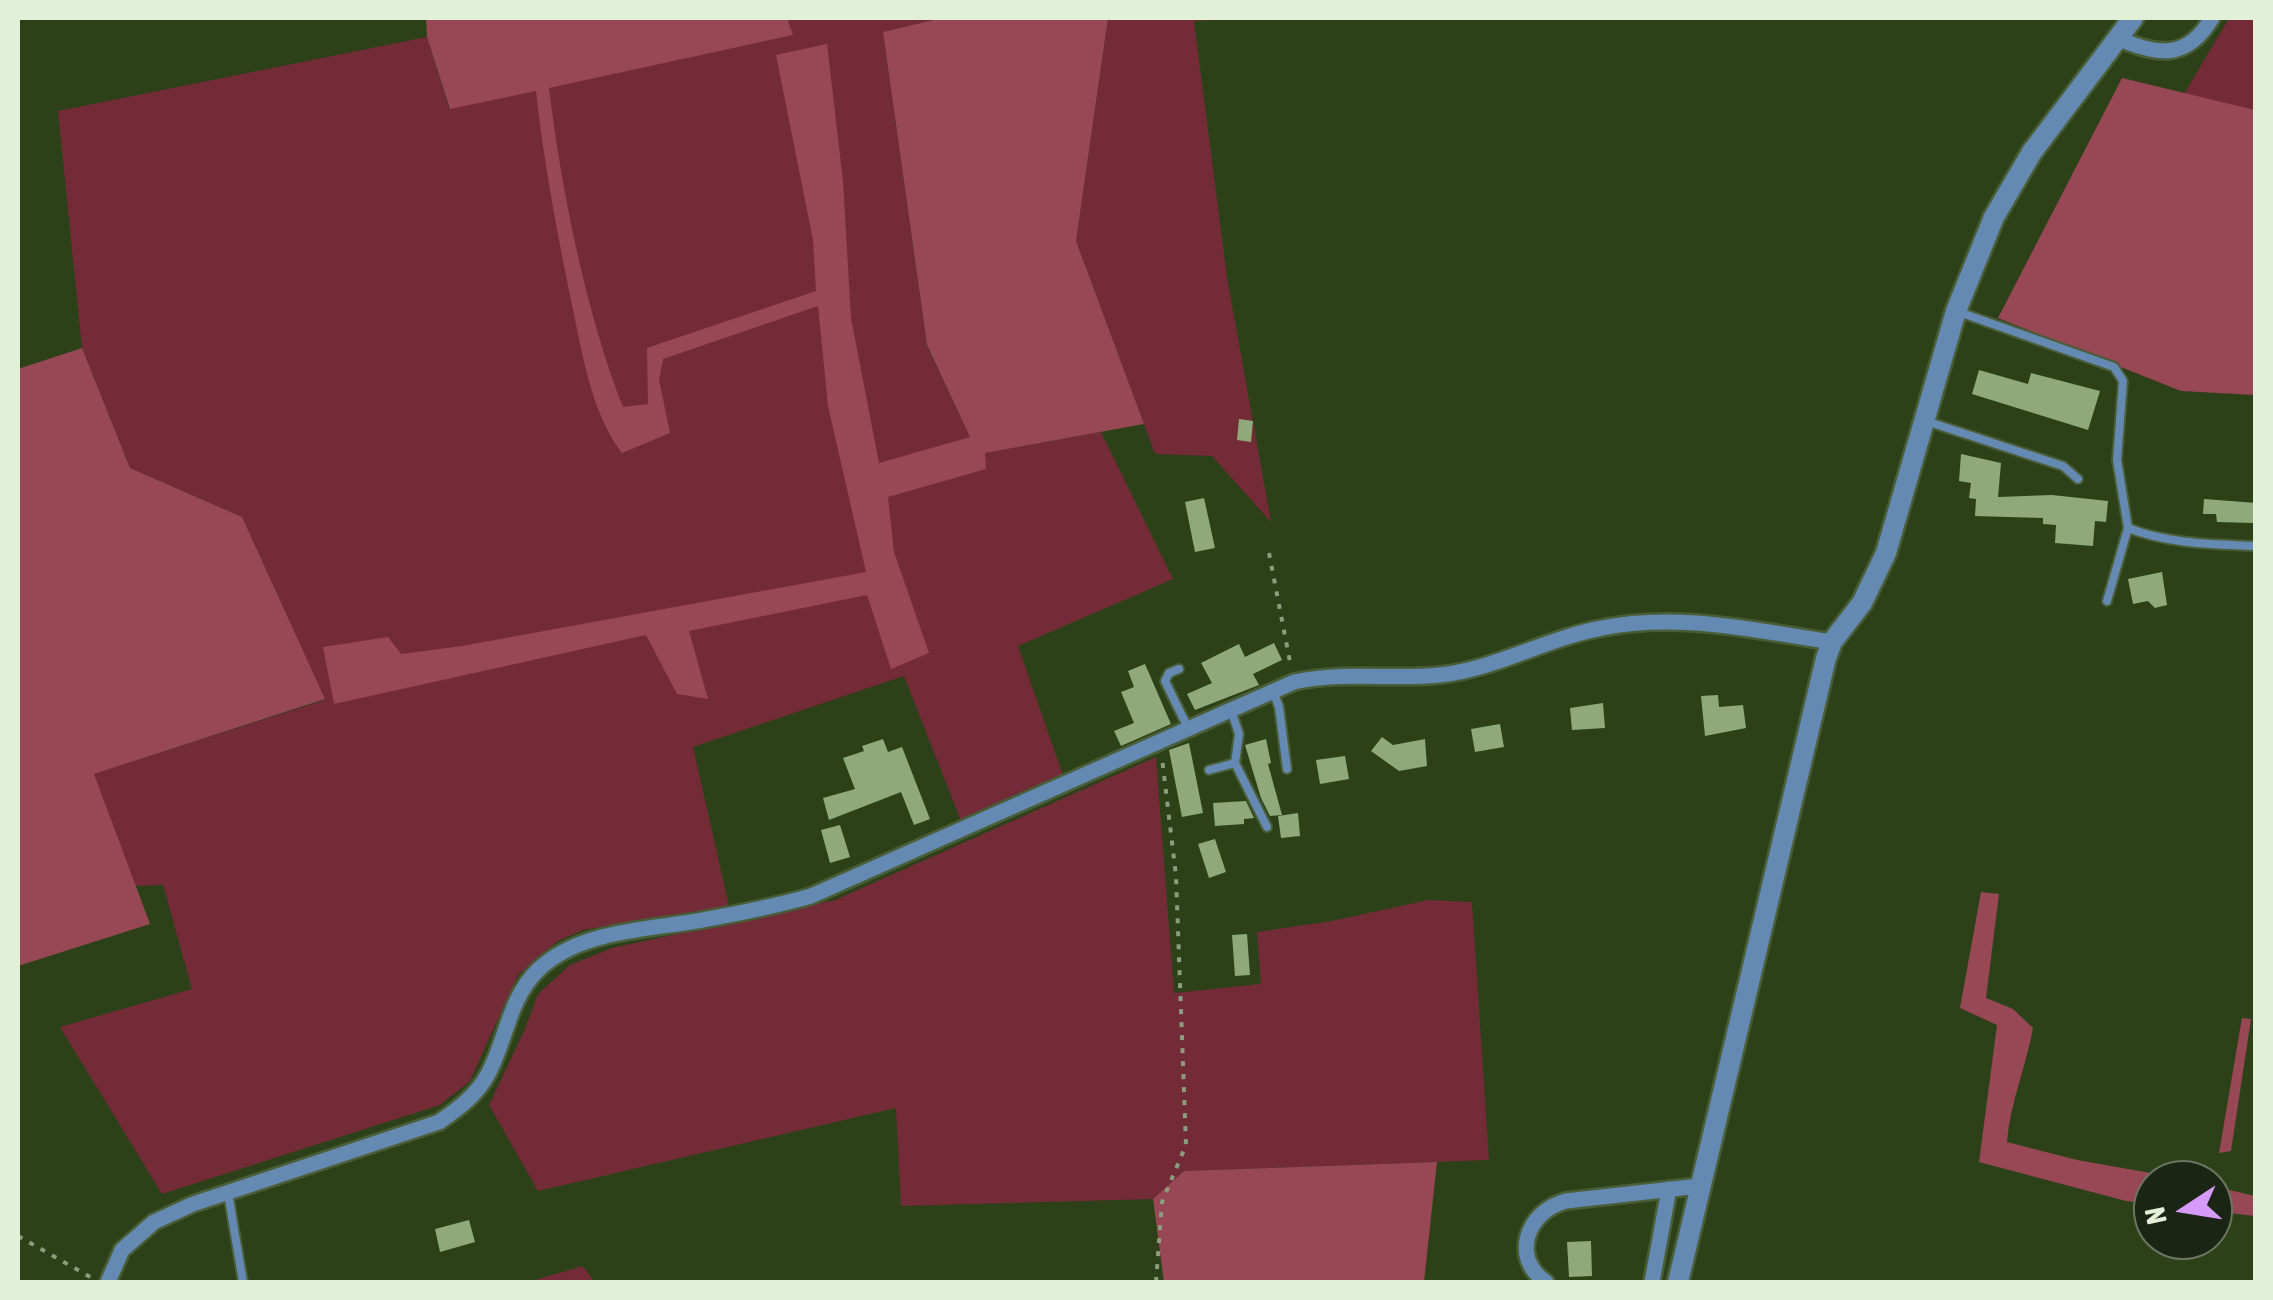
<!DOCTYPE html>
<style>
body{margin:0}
#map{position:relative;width:2273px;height:1300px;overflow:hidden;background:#2c4118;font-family:"Asap Condensed",sans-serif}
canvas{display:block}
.frame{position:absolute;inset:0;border:20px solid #e2f0d8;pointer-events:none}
.north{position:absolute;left:2133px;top:1160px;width:100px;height:100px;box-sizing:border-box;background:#1b2513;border:2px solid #6b7662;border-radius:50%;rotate:258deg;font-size:28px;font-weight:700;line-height:40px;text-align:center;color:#e2f0d8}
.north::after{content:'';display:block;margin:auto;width:35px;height:45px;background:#d69bfa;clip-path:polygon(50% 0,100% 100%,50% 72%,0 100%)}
</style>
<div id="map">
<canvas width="2273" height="1300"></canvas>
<div class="frame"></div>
<div class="north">N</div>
</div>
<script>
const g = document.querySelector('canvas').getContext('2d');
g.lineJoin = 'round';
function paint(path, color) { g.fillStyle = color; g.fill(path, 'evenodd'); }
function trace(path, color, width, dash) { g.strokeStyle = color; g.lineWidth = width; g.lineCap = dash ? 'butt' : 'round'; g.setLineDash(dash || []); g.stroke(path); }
paint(new Path2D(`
 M787,18H942L883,32L927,346L978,454L1101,432L1173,579L1018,646L1064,778L961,821L904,676L693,747L729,906L583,930L558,941L518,975L470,1081L440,1105L162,1194L60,1027L192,989L163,885L135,886L93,774L325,700L242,517L130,468L82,348L58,111L427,37L449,108L792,35Z
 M1108,18H1266L1194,21L1227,277L1271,522L1212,456L1155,454L1076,241Z
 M2229,18H2255V110L2184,94Z
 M1156,757L1174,993L1261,984L1257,932L1332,921L1428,900L1472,902L1489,1160L1184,1171L1153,1199L901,1206L896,1108L538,1191L489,1105L525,1029L538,994L570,965L612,948L835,900Z
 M583,1266L594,1282H528Z`), '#732b38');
paint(new Path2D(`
 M426,18H787L793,35L549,88C561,188 586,313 623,407L648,404L647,348L816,291L813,240L776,55L827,44L843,181L851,318L879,463L970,437L927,345L883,32L942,18H1108L1076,241L1144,424L985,453L986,469L888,497L894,552L929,653L891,669L867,595L689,631L708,699L677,694L646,635L334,704L323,647L388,637L401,654L462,646L866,572L828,406L818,306L663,359L659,380L670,433L622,453C592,414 583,357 573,310C558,237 544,165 536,91L450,109L427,37Z
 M2122,78L2255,110V395L2181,391L1998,318Z
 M82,348L130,468L242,517L325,699L94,774L150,924L18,966V369Z
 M1981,892L1999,894L1986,998L2013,1009L2033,1028C2026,1067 2010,1103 2007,1142L2077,1160L2190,1180H2153V1204L2126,1201L1979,1162L1997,1025L1960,1008Z
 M2242,1018L2251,1019L2231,1151L2219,1153Z
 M1437,1162L1424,1282H1164L1153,1199L1184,1171Z
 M2213,1186L2255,1196V1216L2213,1211Z`), '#984755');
paint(new Path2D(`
 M1979,370L2028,384L2031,373L2100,391L2088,430L1972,394Z
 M1239,419L1253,421L1251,442L1237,440Z
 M1961,454L2001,463L1998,497L2052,495L2108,501L2106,522L2095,521L2093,546L2055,543L2056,525L2043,524V518L1975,516L1976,499L1969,498L1971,483L1959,481Z
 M1204,498L1215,548L1195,552L1185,502Z
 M2204,499L2256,503V517H2253V523L2217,522L2216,514H2203Z
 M2162,572L2167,605L2155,608L2148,601L2133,604L2128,579Z
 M1274,643L1282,660L1253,674L1259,685L1195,710L1187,694L1212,683L1201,663L1239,644L1245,657Z
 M1145,664L1171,724L1121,746L1114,731L1134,723L1121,692L1134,687L1128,671Z
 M1718,695L1719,707L1743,705L1746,728L1705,736L1701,696Z
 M1603,703L1605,728L1572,730L1570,708Z
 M1500,724L1504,747L1475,752L1471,729Z
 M1382,737L1393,745L1425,739L1427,766L1399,771L1371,751Z
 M883,739L888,752L902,747L930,819L914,825L901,792L829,820L823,798L855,789L843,758L864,751L862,746Z
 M1266,739L1271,763L1268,764L1282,815L1270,816L1261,798L1245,745Z
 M1189,743L1203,813L1182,817L1169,750Z
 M1345,756L1349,779L1320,784L1316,760Z
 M1246,801L1254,818L1244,819V824L1215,826L1213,803Z
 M1298,813L1300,836L1281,838L1278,816Z
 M840,825L850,857L830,863L821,830Z
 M1215,839L1226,872L1209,878L1198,844Z
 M1247,934L1250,975L1235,976L1232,935Z
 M469,1220L475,1242L440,1252L435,1229Z
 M1591,1241L1592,1276L1569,1277L1567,1242Z`), '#8fa97b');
const service = new Path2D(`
 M1959,312L2114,367L2123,381L2117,460L2128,528L2107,601
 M1926,421L2063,466L2078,479
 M2128,528C2169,544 2212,544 2256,546
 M1179,669L1169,673L1165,681L1188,728
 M1273,691L1279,707L1287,769
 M1231,710L1239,734L1235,763L1267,827
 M1209,770L1235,763
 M228,1193L243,1282`);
const minor = new Path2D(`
 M2117,38C2158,56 2187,60 2212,18
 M108,1282L122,1250L154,1222L193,1204L439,1122C458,1109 477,1095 488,1074C506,1041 509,998 538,970C578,931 645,930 697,921C736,914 773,907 811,896L1294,682C1345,671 1389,680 1440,675C1496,669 1547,638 1602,628C1678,612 1757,631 1832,642
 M1546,1282C1510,1258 1527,1211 1566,1201L1699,1186
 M1652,1282L1669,1189`);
const tertiary = new Path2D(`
 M1678,1282L1826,658L1832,642L1862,603L1886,553L1956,311L1994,217L2032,152L2133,18`);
trace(service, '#495d37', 12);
trace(minor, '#495d37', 20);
trace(tertiary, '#495d37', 25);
trace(new Path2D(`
 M1269,553L1291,667
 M18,1236L92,1278
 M1156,1282L1162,1202L1186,1145L1176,876L1162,758`), '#8b9d7d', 4, [5, 8]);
trace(service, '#648ab3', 8);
trace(minor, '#648ab3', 15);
trace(tertiary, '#648ab3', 20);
</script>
